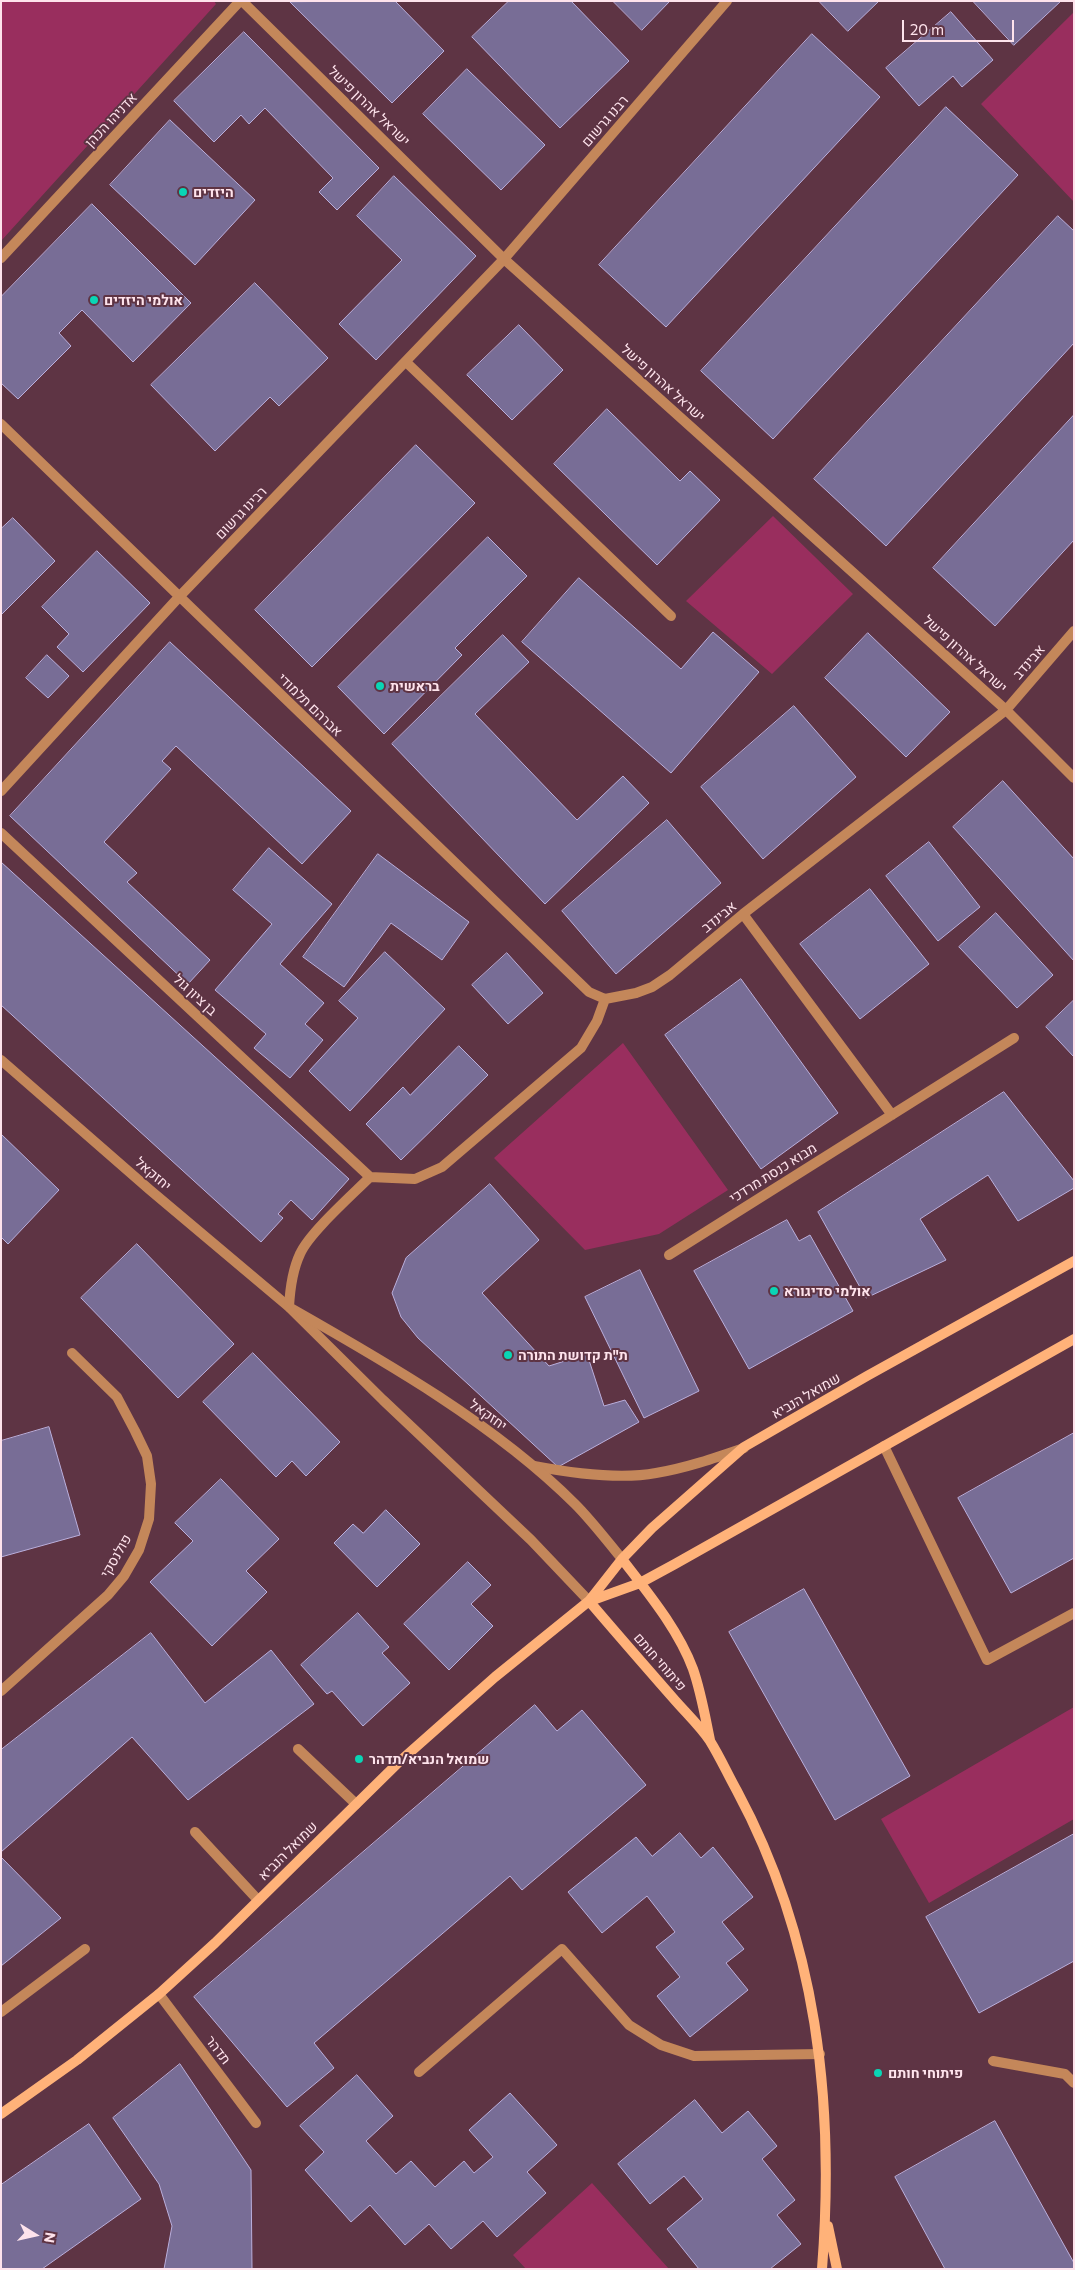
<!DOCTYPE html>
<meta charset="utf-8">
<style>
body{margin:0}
#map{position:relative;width:1075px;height:2270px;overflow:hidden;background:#5e3444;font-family:Commissioner,sans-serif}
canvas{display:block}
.frame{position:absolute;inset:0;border:2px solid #fee3ec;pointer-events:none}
.north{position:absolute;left:10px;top:2210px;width:50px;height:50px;-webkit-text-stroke:4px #5e3444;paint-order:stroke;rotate:100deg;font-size:14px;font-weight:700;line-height:20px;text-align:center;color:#fee3ec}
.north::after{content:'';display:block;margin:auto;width:18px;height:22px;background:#fee3ec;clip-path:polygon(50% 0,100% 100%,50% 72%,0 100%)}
.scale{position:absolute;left:902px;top:20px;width:112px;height:22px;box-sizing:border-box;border:2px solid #fee3ec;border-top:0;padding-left:6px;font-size:15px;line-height:18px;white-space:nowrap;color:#fee3ec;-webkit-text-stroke:4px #5e3444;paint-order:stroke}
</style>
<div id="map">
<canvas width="1075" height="2270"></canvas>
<div class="frame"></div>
<div class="north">N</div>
<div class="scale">20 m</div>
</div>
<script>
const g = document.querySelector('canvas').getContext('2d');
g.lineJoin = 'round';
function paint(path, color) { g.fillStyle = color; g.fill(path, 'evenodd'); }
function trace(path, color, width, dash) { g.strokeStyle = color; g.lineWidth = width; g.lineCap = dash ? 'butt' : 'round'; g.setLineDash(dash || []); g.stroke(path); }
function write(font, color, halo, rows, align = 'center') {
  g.font = font + ' Commissioner,Heebo,sans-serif'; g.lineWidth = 4; g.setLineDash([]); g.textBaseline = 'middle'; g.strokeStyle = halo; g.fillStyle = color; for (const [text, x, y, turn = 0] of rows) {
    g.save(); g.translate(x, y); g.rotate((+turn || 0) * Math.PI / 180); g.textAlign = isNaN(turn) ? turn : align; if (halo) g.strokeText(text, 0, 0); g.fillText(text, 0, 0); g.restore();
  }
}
paint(new Path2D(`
 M1,1H214L216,4L1,241Z
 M1074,12V202L981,104Z
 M773,516L853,594L772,674L686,601Z
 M623,1043L728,1190L659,1234L585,1250L494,1158Z
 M1074,1707V1819L929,1903L881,1819Z
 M592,2183L669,2269H526L513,2255Z`), '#992e5e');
const building = new Path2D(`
 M395,1L444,51L392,103L290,2Z
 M509,1H571L629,61L560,128L472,37Z
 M613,1H670L642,30Z
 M819,1H879L848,31Z
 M973,1H1061L1014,45Z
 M951,12L993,60L962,87L953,76L919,106L886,68Z
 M244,32L379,168L337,210L319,192L333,178L265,108L249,124L241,115L214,142L174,101Z
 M812,34L880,97L666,327L599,265Z
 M467,69L545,145L501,190L423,114Z
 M946,107L1018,175L773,439L701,371Z
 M170,120L255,200L195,265L110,185Z
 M394,176L476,256L376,360L339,324L402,260L357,216Z
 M92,204L191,303L133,362L82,310L59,333L71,346L18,399L1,383V297Z
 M1058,216L1074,231V343L886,546L814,479Z
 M255,283L328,358L279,406L270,397L215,451L151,385Z
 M519,325L563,370L512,420L467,375Z
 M607,409L680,481L690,471L720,500L657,565L554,464Z
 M1074,415V540L995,626L933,568Z
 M416,445L475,503L312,667L255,610Z
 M13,518L55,561L1,615V529Z
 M488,537L527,576L455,648L462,655L384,734L338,687Z
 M97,551L150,603L83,672L57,647L69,634L42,607Z
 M579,578L681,669L713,632L759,672L671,773L522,642Z
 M868,633L950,712L906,757L825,678Z
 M503,635L529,662L475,714L577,820L623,776L649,803L545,904L392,744Z
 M170,642L351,811L302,864L176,746L162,761L171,769L104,842L137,873L127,882L210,960L188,984L10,816Z
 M47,655L69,676L48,698L26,678Z
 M794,706L856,777L763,859L701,787Z
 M1003,781L1074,859V961L953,827Z
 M667,820L721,883L616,974L562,911Z
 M929,842L980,907L938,941L886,876Z
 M269,848L332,904L280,964L324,1003L305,1024L323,1040L290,1078L254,1048L266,1034L215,990L272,924L233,890Z
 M378,854L469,922L442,960L391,923L344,987L303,957Z
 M1,862L349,1179L312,1220L291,1200L278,1214L283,1218L261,1242L1,1005Z
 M870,889L929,964L860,1019L800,944Z
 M996,913L1053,975L1017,1008L959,947Z
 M385,952L445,1009L350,1111L309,1071L358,1018L339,1001Z
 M507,953L543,993L508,1024L472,985Z
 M741,979L838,1113L761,1169L665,1035Z
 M1074,1000V1057L1046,1027Z
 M459,1046L488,1075L401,1160L366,1124L403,1087L410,1095Z
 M1004,1092L1074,1181V1188L1018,1221L988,1175L920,1219L946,1260L866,1298L818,1212Z
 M1,1134L59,1190L8,1244L1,1237Z
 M490,1184L539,1240L482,1293L549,1366L587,1354L604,1406L625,1400L639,1422L558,1467L418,1338L401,1317L392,1293L406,1258Z
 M787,1220L799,1241L810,1235L853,1311L749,1369L694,1271Z
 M137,1244L234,1344L178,1398L81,1298Z
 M640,1270L699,1391L644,1418L585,1297Z
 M253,1353L340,1442L306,1476L292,1461L276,1477L203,1402Z
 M49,1427L80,1535L1,1557V1441Z
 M1074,1433V1558L1011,1593L958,1498Z
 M221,1479L279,1539L246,1571L267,1592L212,1646L150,1582L193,1541L175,1523Z
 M386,1510L420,1544L377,1587L334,1543L353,1524L363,1533Z
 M468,1562L491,1585L471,1604L493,1626L449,1670L404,1624Z
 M804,1589L910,1776L835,1820L729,1632Z
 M358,1613L389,1647L382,1653L410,1683L363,1726L332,1691L327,1694L301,1665Z
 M151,1633L205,1703L271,1650L314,1704L188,1800L132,1737L1,1852V1750Z
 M535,1705L557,1731L582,1710L646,1785L522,1890L510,1876L314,2043L334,2068L287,2107L194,1997Z
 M680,1833L701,1858L713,1847L753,1897L722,1922L744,1949L726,1963L748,1990L690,2037L657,1996L680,1977L656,1947L675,1932L647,1896L602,1933L568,1892L636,1837L652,1856Z
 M1074,1834V1961L979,2013L926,1917Z
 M1,1857L61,1918L1,1966Z
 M180,2064L251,2170L252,2269H164L172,2226L159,2184L113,2118Z
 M357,2075L393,2116L366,2141L396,2174L411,2161L435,2187L464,2161L474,2173L493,2157L469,2130L510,2093L557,2145L527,2172L546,2193L497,2237L483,2221L451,2249L429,2224L405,2245L370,2205L351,2222L305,2170L324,2152L300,2126Z
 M695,2100L722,2133L748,2111L777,2146L762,2159L795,2200L777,2215L801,2244L770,2269H699L667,2229L703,2199L684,2176L650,2204L618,2164Z
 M995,2121L1074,2263V2269H945L895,2177Z
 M89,2124L141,2199L42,2269H1V2185Z`);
paint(building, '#786d96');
trace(building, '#baafdc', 1);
trace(new Path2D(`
 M406,362L671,616
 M1,1060L150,1190L289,1307L383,1400L531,1540L589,1601
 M884,1446L987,1660L1074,1613
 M534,1466C571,1473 619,1480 656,1473C686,1468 715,1458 744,1448
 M298,1749L356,1804
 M195,1832L258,1900
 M159,1994L256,2123
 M1,2012L85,1949
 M419,2072L562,1949L629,2025L661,2045L694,2056L820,2054`), '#c4875a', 10);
trace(new Path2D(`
 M242,1L504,259L1006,710L1074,778
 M1,258L240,1
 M1,424L589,992L605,999
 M1,791L179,597L504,259L727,1
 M1,833L370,1177
 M743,914L892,1115
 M605,999L636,993L652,987L670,975L743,914L1006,710L1074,631
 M370,1177C352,1195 309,1233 300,1254C292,1271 290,1289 289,1307C386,1362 496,1425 575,1504C592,1521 607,1541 622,1559
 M370,1177L415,1179L442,1167L581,1048L597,1021L605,999
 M669,1255L1014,1038
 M1,1691L108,1595L124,1576L139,1550L149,1519L151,1484L147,1456L135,1431L117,1397L72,1353
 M993,2061L1065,2074L1074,2083`), '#c4875a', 10);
trace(new Path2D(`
 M622,1559C648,1593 678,1629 693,1669C701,1692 705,1716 710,1740
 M589,1601C617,1634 645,1666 673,1698C685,1712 700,1726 710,1741C720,1757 728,1775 737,1791C817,1940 835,2102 822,2269
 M590,1601L640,1583L675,1564L1074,1339
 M1,2114L77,2060L159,1994L215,1943L399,1762L495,1677L589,1601L622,1559L652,1528L744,1447L867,1376L1074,1261
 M828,2226L837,2269`), '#ffb279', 10);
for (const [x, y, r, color] of [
 [183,192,5,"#0ad5b5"],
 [94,300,5,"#0ad5b5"],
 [380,686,5,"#0ad5b5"],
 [774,1291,5,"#0ad5b5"],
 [508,1355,5,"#0ad5b5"],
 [359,1759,5,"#0ad5b5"],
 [878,2073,5,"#0ad5b5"]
]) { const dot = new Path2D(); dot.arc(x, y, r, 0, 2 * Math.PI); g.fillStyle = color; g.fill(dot); trace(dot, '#5e3444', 2); }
write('14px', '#fee3ec', '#5e3444', [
 ["ישראל אהרון פישל",369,106,44],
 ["אדניהו הכהן",111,120,-47],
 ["רבנו גרשום",605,121,-49],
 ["ישראל אהרון פישל",663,383,42],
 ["רבינו גרשום",241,513,-46],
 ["ישראל אהרון פישל",965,654,42],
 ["אבינדב",1029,662,-49],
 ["אברהם תלמודי",310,705,44],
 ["אבינדב",719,917,-39],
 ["בן ציון גול",195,995,43],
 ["מבוא כנסת מרדכי",773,1173,-32],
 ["יחזקאל",153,1174,41],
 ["שמואל הנביא",806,1396,-30],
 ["יחזקאל",488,1415,36],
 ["פולנסקי",116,1556,-60],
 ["פיתוחי חותם",660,1662,49],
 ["שמואל הנביא",288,1851,-45],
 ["תדהר",218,2050,53]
]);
write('bold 14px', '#fee3ec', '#5e3444', [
 ["היזדים",193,192],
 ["אולמי היזדים",104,300],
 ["בראשית",390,686],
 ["אולמי סדיגורא",784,1291],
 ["ת\"ת קדושת התורה",518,1355],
 ["שמואל הנביא/תדהר",369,1759],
 ["פיתוחי חותם",888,2073]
], 'left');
</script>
